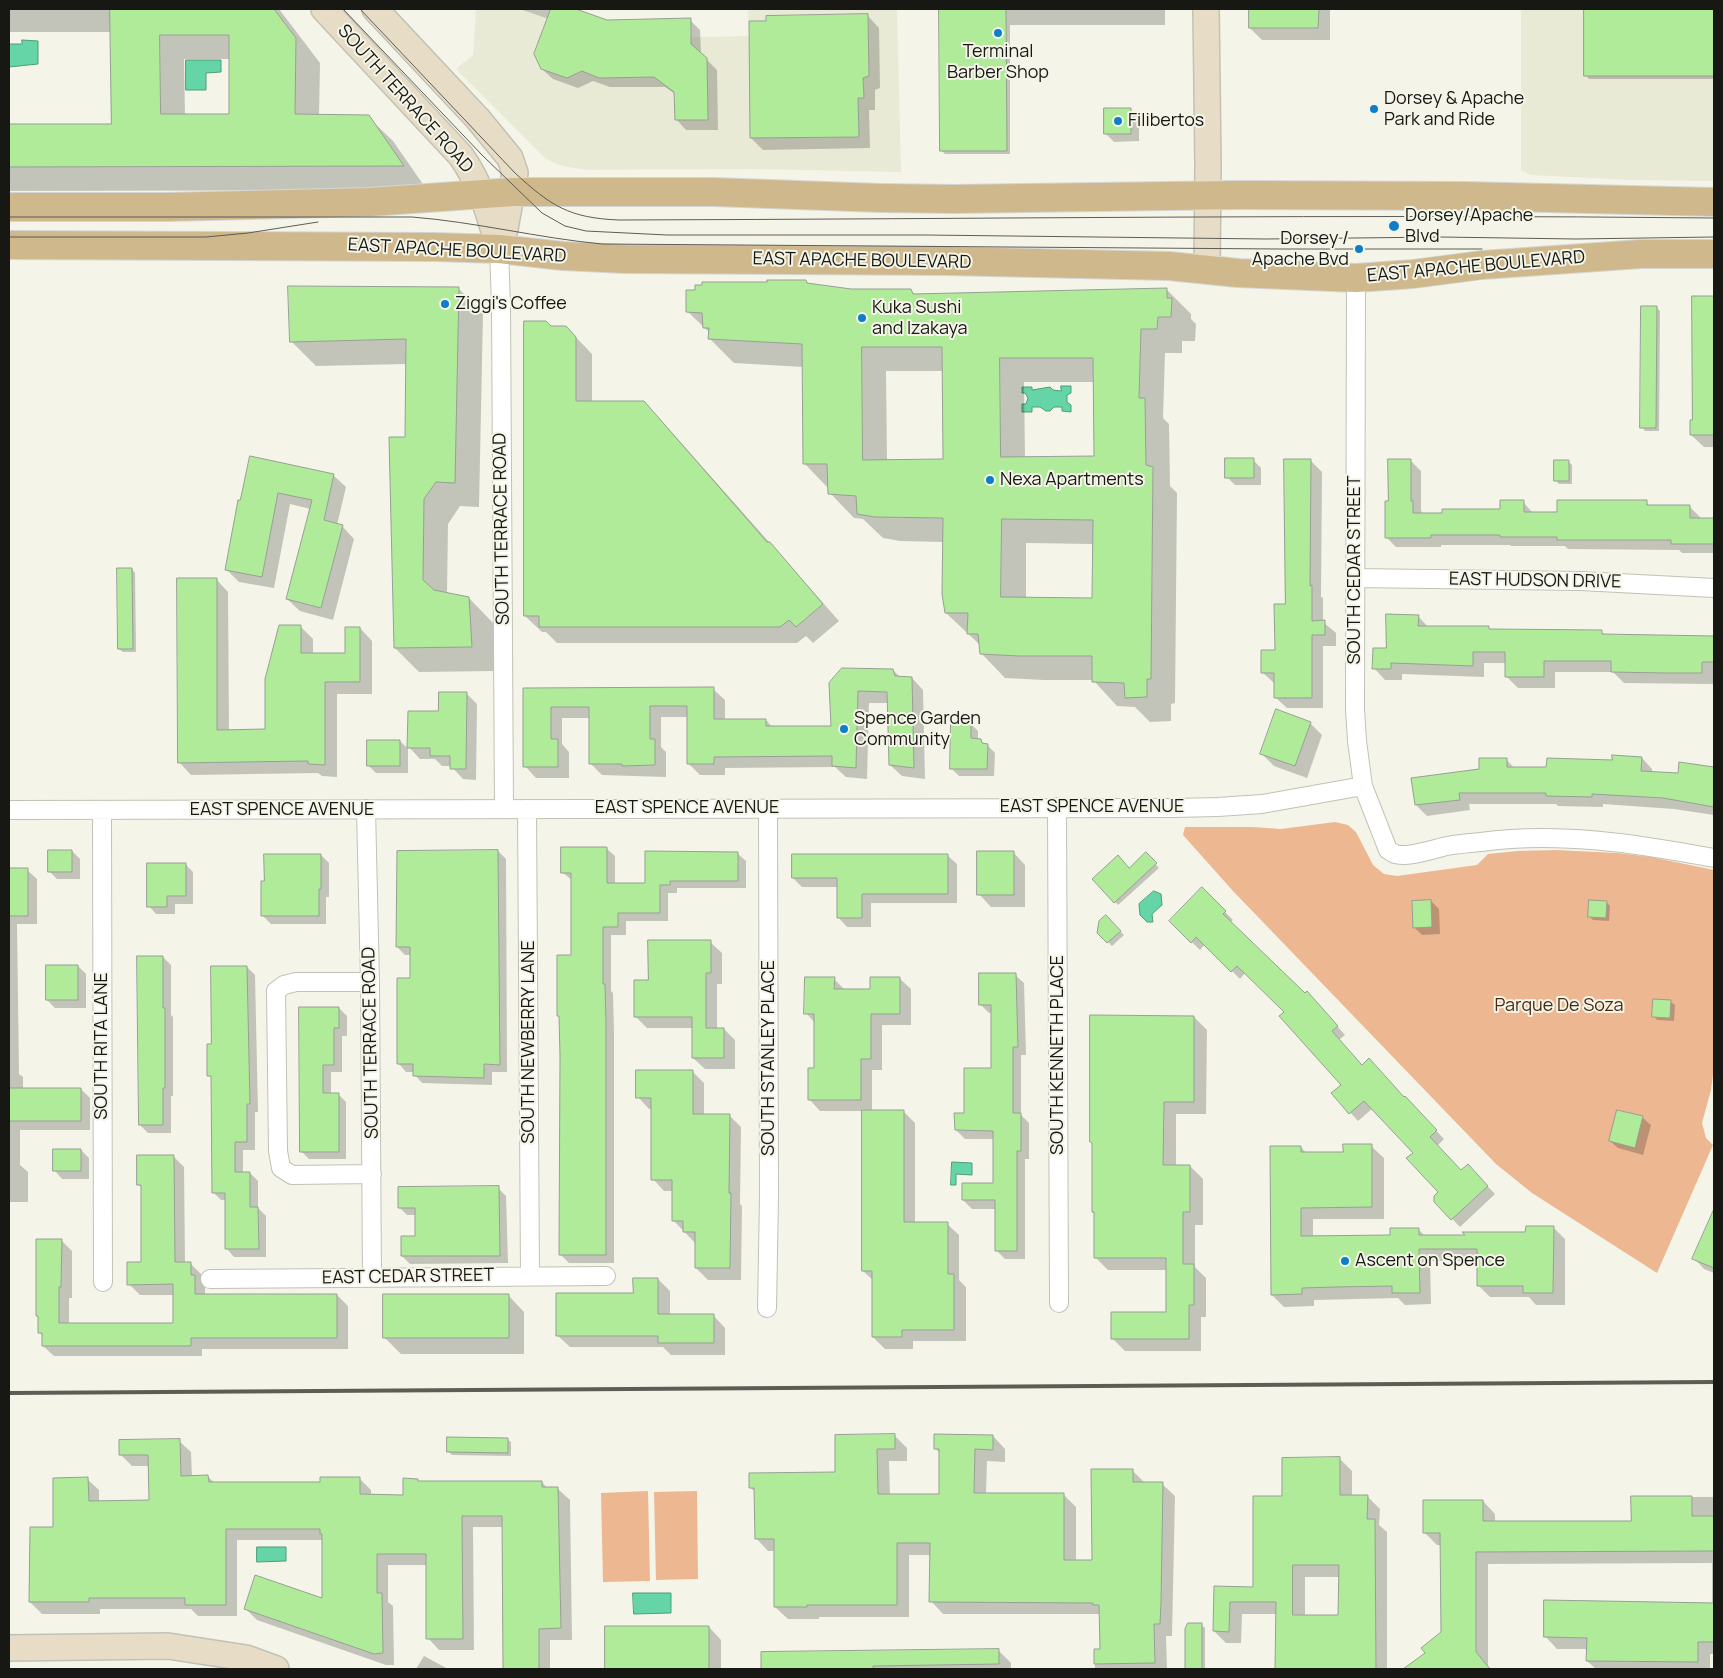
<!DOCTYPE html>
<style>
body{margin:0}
#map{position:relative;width:1723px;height:1678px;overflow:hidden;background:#f4f5e8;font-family:Manrope,sans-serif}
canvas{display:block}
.frame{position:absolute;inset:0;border:10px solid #171713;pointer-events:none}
</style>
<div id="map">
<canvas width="1723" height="1678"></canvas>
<div class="frame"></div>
</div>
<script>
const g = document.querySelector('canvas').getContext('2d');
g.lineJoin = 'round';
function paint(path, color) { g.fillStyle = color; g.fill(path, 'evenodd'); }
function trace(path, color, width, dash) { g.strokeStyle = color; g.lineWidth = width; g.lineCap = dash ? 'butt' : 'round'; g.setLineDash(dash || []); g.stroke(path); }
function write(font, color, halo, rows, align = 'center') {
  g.font = font + ' Manrope,sans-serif'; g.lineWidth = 4; g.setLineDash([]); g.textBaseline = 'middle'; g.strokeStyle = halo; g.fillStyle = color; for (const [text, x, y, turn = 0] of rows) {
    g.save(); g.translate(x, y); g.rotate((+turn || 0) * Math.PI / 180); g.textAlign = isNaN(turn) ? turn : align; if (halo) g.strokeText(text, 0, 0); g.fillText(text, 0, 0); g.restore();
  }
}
paint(new Path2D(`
 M476,9H522L605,39L749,36L748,9H897L901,172L751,169L587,170L568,167L554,163L544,157L456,69L473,55Z
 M1521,9H1714V181L1631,180L1531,175L1521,170Z`), '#e9ead5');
paint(new Path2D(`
 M1335,822L1348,825L1356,832L1373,865L1384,874L1397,876L1477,865L1488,854L1518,851L1556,850L1617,853L1651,857L1714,870V1067L1711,1090L1702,1123L1706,1138L1713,1145L1657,1273L1532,1193L1496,1164L1233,891L1183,835L1185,827H1252L1281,829Z
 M648,1491L650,1581L603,1582L601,1493Z
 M697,1491L698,1579L656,1580L654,1492Z`), '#edb791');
const water = new Path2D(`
 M22,40L38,41V64L9,67V44H22Z
 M186,60H221V72L206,73V90H186Z
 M1061,386H1071V393L1067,395V402L1071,405V412L1062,411V407H1054L1050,411H1046L1040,407H1032V412H1022V404H1026L1028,398L1025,393H1022V387H1032V390L1050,387L1053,390L1061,391Z
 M1154,891L1161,894L1162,905L1152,914L1153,922H1147L1140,915L1139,904Z
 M952,1162L972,1163V1175L956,1174V1185H951Z
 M257,1547H286V1561L257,1562Z
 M633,1593H671V1613L634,1614Z`);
paint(water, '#65d5a8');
trace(water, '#4e9c7b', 1);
paint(new Path2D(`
 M9,9H279L320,63L319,116L368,117L393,141L427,190L9,191V126H112V32H9ZM184,59H230V115H185Z
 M520,9H572L607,21L690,20L700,30L701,54L717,70L718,130H686L676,119L675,94L665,87H610L593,81L578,88L553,79L542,69L549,19Z
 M941,9H1165V25H1010V154H945L941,150Z
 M1250,9H1330V40H1262L1250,28Z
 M1585,9H1714V79H1589L1585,75Z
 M867,15L879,28L880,88L875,90V110H869L870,148L763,150L751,138Z
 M1131,110L1139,118V141L1114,142L1106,134Z
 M806,281L809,284L850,290H910L916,295L1166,289L1191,314V319L1196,324L1195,341H1182V353H1165L1163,418L1169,424L1170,486L1177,493L1175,703L1171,704V721L1150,722L1135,707L1117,706L1093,680H1044L1005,678L981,653L980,645L946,613L944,542L900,541L883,538L863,519L854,518L830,493L828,488L804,463L803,367L734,363L710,339V333L687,311L768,283ZM886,371H944L945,460L887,461ZM1024,382H1094L1095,457L1025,458ZM1026,543L1094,544V599H1026Z
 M458,288L483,313L479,507L460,506L448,524L447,594L469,598L493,623L496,671L419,672L395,648L406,438L407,364L316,366L291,341Z
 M1693,297H1714V447H1704L1691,435L1693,421Z
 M1656,307L1660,311L1659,431H1645L1642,427Z
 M566,327L592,354V402H643L660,419L839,621L813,643L806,636L797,643H557L546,632H542L525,616Z
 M1253,460L1261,468V485H1235L1227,477Z
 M1311,461L1322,472L1321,597L1323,598V622L1336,633V646H1323V708H1287L1275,697V684L1262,672L1276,651L1286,605Z
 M1411,461L1421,471V510L1423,515L1501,510L1523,502L1533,513H1558L1646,502L1651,507H1690L1700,517V519H1714V553H1682L1679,550L1568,549L1565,546H1511L1510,545H1441V547H1396L1386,537L1389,502Z
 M1568,461L1572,465V484H1559L1556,481Z
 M333,475L346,487L337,525L342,526L354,539L333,620L300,611L287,599L311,509L290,504L274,588L239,582L226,569L239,501Z
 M132,569L135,573L136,652H123L119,649Z
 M216,579L228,592L229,731L266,730L301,627L313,639V654H346L360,628L372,641V694H337V777L322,776L318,773L191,775L179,762Z
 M1418,616L1429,628H1488L1491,630L1601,632L1605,635L1714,637V684L1624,683L1613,672H1555V688H1518L1506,676V663H1484V677L1402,674V680H1385L1374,668L1387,649Z
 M893,670L900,677L912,678L923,690L925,779L902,776L890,765L889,703H869L867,779L846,777L835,767L725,768V775H700L688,763V717H661V747L666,752V777L602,775L590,763V718H562V744L569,752V778H536L525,766V689H713L725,700V720H766L773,728H832L830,683Z
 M466,693L477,704L476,780L463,779L451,766H442L435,759H420L409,747L439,712Z
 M970,723L978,731V740L987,745L995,753L994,776H959L951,768Z
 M1310,723L1322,735L1307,778L1274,766L1262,754Z
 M400,741L408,749V773H376L368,765Z
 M1642,758L1652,769V773L1679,774L1680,763L1714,769V815L1674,809L1603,804V807L1558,806L1556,804H1469L1470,810L1427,816L1416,805L1480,770L1506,759L1515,769H1548Z
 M606,848L615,856V885H646L737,853L746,861V888H677V893H668V921H626V935H611V991L613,993L614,1033V1263H569L561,1255L560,1018L558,1015L573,956V881L562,872Z
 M72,851L80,859V879H57L49,871Z
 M498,851L506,859L507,1072H492V1085L422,1083L415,1075V1072H406L399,1064L411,979V955H405L397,947Z
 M1013,852L1025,865V907H991L979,894Z
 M1146,854L1159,868L1118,905L1094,879L1130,869Z
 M321,855L329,863V897H326V924H271L263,916Z
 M947,855L957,864V903H871V927H847L838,917V887H802L793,878Z
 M185,864L193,872V904H175V914H156L149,906Z
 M9,870H27L37,879V924H17L19,1074L23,1077V1089H81L90,1098V1130H20V1165L28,1172V1202H9Z
 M1202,889L1233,920L1230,923L1305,995L1315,1001L1345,1035L1339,1040L1362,1066L1413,1106L1444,1139L1437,1146L1462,1171L1468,1166L1495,1194L1460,1227L1435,1201L1440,1192L1414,1153L1373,1108L1358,1121L1333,1093L1342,1085L1286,1012L1245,973L1240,979L1205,944L1200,950L1170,921Z
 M1431,901L1439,909L1440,934L1422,935L1414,927Z
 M1606,902L1610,906L1609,921L1593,920L1589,916Z
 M1106,917L1124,935L1112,946L1099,933Z
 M710,942L722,953V984H717V1029H724L735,1040V1069H705L693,1058V1028H647L635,1016L649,982Z
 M163,957L171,965V1015L173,1017V1096H171V1133H148L140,1125Z
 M78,966L86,974V1008H55L47,1000Z
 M247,967L255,975L258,1112H255V1150H243V1173H250L258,1181V1208L266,1216V1257H234L227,1249V1200H221L213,1192V1079L209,1075L213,1045Z
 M1015,975L1024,983L1026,1055H1021V1115L1029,1123V1159H1025V1259H1005L996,1250V1209H972L963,1200L994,1184V1139H965L956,1130L993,1069V1013H989L980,1004Z
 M899,978L911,989V1025H882V1070H872V1111H903L915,1123V1224H947L959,1235V1280L966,1287V1341H913V1349H885L873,1337V1280L863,1271V1111H820L809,1099L815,1069V1023L806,1013L834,979L846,991H872Z
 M1671,1002L1675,1005L1674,1021L1657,1020L1654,1016Z
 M300,1008H339L347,1016V1036H342V1072H331V1094H338L346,1102V1159H309L301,1151Z
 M1194,1017L1207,1030L1206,1114H1176V1166H1190L1203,1179V1225H1195V1267L1206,1278V1317H1201V1351H1125L1112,1338L1167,1314V1270H1108L1095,1257V1214L1093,1212Z
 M692,1071L704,1083V1115H729L741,1127L740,1204L742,1206L741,1280H708L696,1268V1244L673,1220V1191H664L653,1179V1109H649L638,1097Z
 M1618,1111L1643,1118L1651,1125L1643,1155L1618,1148L1610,1141Z
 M1371,1146L1384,1158V1219H1313V1237L1392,1236L1418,1229L1425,1236L1527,1234L1553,1227L1565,1239V1305H1536L1529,1297H1490L1478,1285V1261H1430L1431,1304L1405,1305L1398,1298L1314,1300V1306L1284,1307L1272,1295L1301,1147L1307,1154L1344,1153Z
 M81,1150L89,1158V1179H62L55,1171Z
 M173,1156L184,1167L185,1263H190L201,1274V1283L205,1287V1295H337L348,1306V1349H202V1356H54L43,1346V1336L39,1332L61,1240L72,1251V1298H69V1324H175V1295H140L129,1284L143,1263V1189L139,1185Z
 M498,1188L506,1196L508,1263L410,1264L402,1256L416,1237V1215H407L399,1207Z
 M1714,1230V1273L1704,1269L1694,1258L1712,1236Z
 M658,1279L670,1291V1316L713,1315L725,1328V1355H671L663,1347H570L557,1335L634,1294Z
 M508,1295L524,1312V1354H401L384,1337Z
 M894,1435L907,1448V1461H889L890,1496L941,1495V1454L935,1448L993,1436L1005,1449V1462L987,1461L986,1494H1063L1076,1507V1561H1093L1132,1470L1145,1483L1162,1484L1175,1496L1172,1636H1166L1167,1669H1095V1650H1101V1614H943L931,1601V1555H909V1617H819V1619H788L775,1607V1551H768L756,1538L755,1492L750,1487L836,1474Z
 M507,1439L511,1442V1456L452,1455L448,1451Z
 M179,1441L191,1452L192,1477H208L215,1483H321L359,1478L371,1490V1495L404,1496L418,1480L420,1483L542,1482L548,1489H558L570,1500L572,1640H550V1669H504L503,1527H473L474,1650H439L428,1638L427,1565H388V1602L393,1606L394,1665H386L257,1620L245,1608L323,1600V1540H237V1616H198L191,1609H100V1614H42L30,1602L55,1528L87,1479L99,1490V1502L150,1501L149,1466H132L121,1455Z
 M1339,1458L1352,1471V1496H1367L1380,1509L1379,1525L1387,1532V1669H1277V1614H1242L1241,1643H1226L1214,1631L1215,1587L1254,1588L1283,1497ZM1305,1577H1340V1616H1305Z
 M1632,1497H1714V1654H1710V1669H1596L1587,1661L1588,1649H1557L1545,1636L1712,1604V1563L1488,1564V1666L1491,1669H1405L1427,1653L1442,1633L1441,1545H1437L1425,1533L1483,1501L1495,1514V1522H1632Z
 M1201,1625L1205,1628V1669H1186V1629Z
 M709,1627L721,1640V1669H606Z
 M998,1650L1011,1663V1669H763V1654Z
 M424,1656L448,1669H416Z`), '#0003');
const building = new Path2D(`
 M110,9H274L296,38L295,114L369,115L404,166L9,167V124H111ZM160,35H229V114H161Z
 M551,9H576L607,20L691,18V44L707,58L708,120H675L674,92L654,77L599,78L582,71L567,78L541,69L534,54Z
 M939,9H1006L1007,151H940Z
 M1249,9H1319L1318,28H1249Z
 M1584,9H1714V76H1584Z
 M868,14L869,76L863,78L864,98H858L859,137L750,138L749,21H766V16Z
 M1104,108H1131V134H1104Z
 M767,280H806L807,283L851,289H911L913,294L1167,288V298H1172L1171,317H1158L1157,329H1141L1139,398H1145L1146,465L1153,467L1151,679H1147V697L1125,698L1124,683L1092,682V656H1019L980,654L978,634H967L968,613H945L942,594L943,518L875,517L857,514L856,496L828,494L827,464H803L802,344L708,339L709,328H703L702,313L686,312V290H695V285H702V282H767ZM862,347H942L943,459L863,460ZM1000,358H1093L1094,456L1001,457ZM1002,519L1093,520L1092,598L1001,597Z
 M288,286L459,287L455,483L436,482L424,499L423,580L434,590L469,597L472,647L394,648L389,437H405L406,339L290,342Z
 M1692,296H1714V435H1690V420H1692Z
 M1641,306H1657L1656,428H1640Z
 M524,321H546L551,326H566L576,337V401H644L767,542H770L823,604L796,627L789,620L780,627H539V616H524Z
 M250,456L334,474L324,520L343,525L321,608L286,599L312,500L278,493L262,577L225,570L238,500H240Z
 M1225,458H1254V478H1225Z
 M1284,459H1311L1310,586L1312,585V621L1325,620V635H1312V698H1274V673H1261V650H1275L1274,604H1285Z
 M1388,459H1411V501H1413V513H1442V509H1500V500H1524V512H1557V500H1647V505H1690V518H1714V544H1671V540H1557V537H1500V535H1431V538H1385V501H1388Z
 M1554,460H1569V481H1554Z
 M117,568H132L133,649H118Z
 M177,578H217V730L265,729V679L279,625H301V653H345V627H360V682H325V765L308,764V761L178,763Z
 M1386,614L1419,615L1418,626H1489V629L1602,630V634L1714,636V662H1702V673H1665L1611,672V661H1544V677H1505V652H1473V666L1391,663V669H1372L1373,648H1386Z
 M842,668L893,669L895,676L912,677L914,768L889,765L887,692L858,691L856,768L832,766V756L714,757V764H687V706H650V739H655V765L622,766V764H589V707H551V739H558V767H523V688L714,687V719H766V726H831L829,683Z
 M439,692H467L466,769H450V756H430V748H407L408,711H438Z
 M1276,709L1311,722L1295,766L1260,754Z
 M951,721L971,722V738L981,739L982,743L988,744L987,769H950Z
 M367,740H400V766H367Z
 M1612,755L1642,757L1641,771L1678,773L1679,762L1714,767V807L1663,798L1592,794V797L1546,796V793H1459L1460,800L1415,805L1411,778L1479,769V758H1507V767H1546L1547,758L1612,760Z
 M561,847H607V883H645V851L738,852V881H670V885H660V913H618V927H603V984H605L606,1024V1255H559L560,1056L559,1016H557V955H571V873H561Z
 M48,850H72V872H48Z
 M498,850L500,1065L484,1064V1078L413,1076V1064H397V978H410V947H396L397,851Z
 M977,851H1014V895H977Z
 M1146,852L1157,863L1114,903L1092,879L1118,855L1129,868Z
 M264,854H321V889H319V916H261V881H264Z
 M792,854H948V894H862V918H837V878H792Z
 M147,863H186V896H167V907H147Z
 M9,868H28V916H9Z
 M1202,887L1226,911L1223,914L1305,993L1307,991L1338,1026L1332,1031L1362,1065L1369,1058L1404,1097L1405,1096L1437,1130L1430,1137L1461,1170L1468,1164L1488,1186L1451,1220L1434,1202V1196L1438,1192L1406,1158L1413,1153L1364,1101L1349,1114L1331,1093L1341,1085L1279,1016L1284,1012L1237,966L1231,972L1196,937L1191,943L1169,921Z
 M1431,900L1432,927L1413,928L1412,901Z
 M1589,900L1607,901L1606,918L1588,917Z
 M1106,915L1121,931L1107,943L1097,933L1099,921Z
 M648,940H711V973H706V1028H724V1058H692V1017H634V980H648Z
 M137,956H163V1008H165V1088H163V1125H139Z
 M46,965H78V1000H46Z
 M211,966H247L250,1104H247V1142H235V1172H250V1207H258L259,1249H225V1193H212L211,1076H207V1044H211Z
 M979,973H1016L1018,1047H1013V1113H1021V1151H1017V1251H995V1200H962V1183H993V1131L955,1130L954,1113H964V1068H991V1005H979Z
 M805,977H835L834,989H870V977H900V1014H871V1059H861V1100H808V1068H814V1014H804Z
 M1653,999L1671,1000L1670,1018L1652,1017Z
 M299,1007H339V1028H334V1065H323V1093H339V1152H300Z
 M1090,1015L1194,1016V1102H1164L1163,1165H1190V1212H1183V1264H1194V1305H1189V1339H1111V1312H1166V1258H1094V1212H1092V1143L1090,1142Z
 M636,1070H693V1114H730L729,1193H731L730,1268H695V1232H683V1221H672V1180H651V1098H636Z
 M9,1088H81V1121H9Z
 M862,1110H904V1222H948V1274H954V1330H902V1337H872V1271H862Z
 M1617,1110L1643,1116L1635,1148L1609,1141Z
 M1343,1144H1372V1207L1301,1208V1236L1390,1235V1228H1419V1235H1465L1462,1232H1525L1526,1226H1554L1553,1293H1523V1286H1477V1249H1419L1420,1293H1392V1286L1335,1287L1302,1288V1294L1271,1295L1270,1146H1301V1152H1343Z
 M53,1149H81V1171H53Z
 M137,1155H174L175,1262H191V1275H195V1294H337V1338H191V1346H42V1333H38V1316H36V1239H62L61,1287H59V1323H173V1284L127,1285V1262H141V1185H137Z
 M499,1186L500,1256H401V1236H415V1208H398V1187Z
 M1714,1209V1268L1692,1259Z
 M633,1278H658V1314H714V1343H658V1336H556V1293H633Z
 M383,1294H509V1338H383Z
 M895,1434V1449H877L878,1494H939V1449H934V1434L993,1435V1450L975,1449L974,1493H1064V1560H1092L1091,1469H1133V1482H1163L1161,1603L1160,1624H1154L1155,1663L1094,1664V1649H1100L1099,1605H1093V1603L929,1602L930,1543H897V1605H807V1607H774V1539H755L754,1488H749V1473L835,1472V1435Z
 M447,1437L508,1438V1453L447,1452Z
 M180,1439L181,1476L208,1475L209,1482H320V1477H360V1494L403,1495V1478L418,1479V1481H542V1487H558L561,1628L539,1629V1669H503L502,1516H462L463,1639H426V1554H377V1593H382L383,1653L374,1654L244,1609L255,1575L322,1598V1534H320V1529H226V1605H185V1598H89V1602H29L30,1527H53V1478L88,1477L89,1501L149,1500L148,1455H119V1440Z
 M1340,1457V1495H1368L1367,1519H1375L1376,1669H1275L1276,1602H1230L1229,1632L1213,1631L1214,1586L1253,1587V1496H1282V1458ZM1293,1565H1339L1338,1615H1293Z
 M1631,1496H1692V1516H1714V1551L1476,1552V1652L1490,1669H1403L1425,1653L1421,1648L1441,1632L1440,1533H1423V1500H1483V1521H1631Z
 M1544,1600L1714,1603V1642H1698V1662L1586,1661L1587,1638L1544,1637Z
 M1188,1623H1202V1669H1185V1629Z
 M605,1626H709V1669H605Z
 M999,1649V1664L873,1666V1669H761V1652Z`);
paint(building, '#b0eb9a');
trace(building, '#979f94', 1);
const street = new Path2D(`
 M499,249L501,306L504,809
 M1356,278L1355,709L1357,741L1363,786L1388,850C1390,851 1393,853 1395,854C1407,858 1434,849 1447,846C1458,844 1469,843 1481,842C1559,831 1638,844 1714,858
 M1355,578L1581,581L1714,588
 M1057,807L1059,1303
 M366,809L370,982L372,1278
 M527,809L530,1276
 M9,810L1173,808L1218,807L1262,804L1363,786
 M102,810L103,1282
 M370,982H296L284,985L276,991L278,1151L281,1168L292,1175L372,1174
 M210,1279L606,1276
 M767,1308L769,1197L768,808`);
const secondary = new Path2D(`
 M324,9L461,156C481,184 490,216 499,249
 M375,9L478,119L510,158L515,173L505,229L499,248
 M1206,9L1208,165L1207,269
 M9,1648L168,1646L246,1658L276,1669`);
const primary = new Path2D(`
 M9,207H167L370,202L513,192H713L881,198L954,199L1239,195L1464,196L1714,202
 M9,245L435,247L499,249L563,256L625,259L946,261L1169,266L1238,273L1356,278L1413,274L1482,265L1641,254H1714`);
trace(street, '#c1c2b5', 20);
trace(secondary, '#c1c2b5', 28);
trace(primary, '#d5d5d5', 30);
trace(street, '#fff', 18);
trace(secondary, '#e7dcc6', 25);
trace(primary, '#ceb88c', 28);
trace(new Path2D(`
 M343,9L482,155L542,213L565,226L586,231L667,235H926L1266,239L1441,237L1576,239L1714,237
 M360,9L515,173C551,206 569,218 619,220C984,219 1349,214 1714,218
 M9,217H412C476,222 538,238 602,244L1280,249H1482
 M9,237H206L248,233L318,222`), '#5d5d56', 1);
trace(new Path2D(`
 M9,1393L1714,1382`), '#5d5d56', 4);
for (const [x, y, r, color] of [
 [998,33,5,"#0e7ec8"],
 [1374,109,5,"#0e7ec8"],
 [1118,121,5,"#0e7ec8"],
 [1394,226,6,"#0e7ec8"],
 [1359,249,5,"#0e7ec8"],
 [445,304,5,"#0e7ec8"],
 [862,318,5,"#0e7ec8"],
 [990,480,5,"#0e7ec8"],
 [844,729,5,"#0e7ec8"],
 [1345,1261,5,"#0e7ec8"]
]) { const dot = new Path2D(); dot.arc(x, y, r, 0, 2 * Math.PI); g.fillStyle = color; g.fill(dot); trace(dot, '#f4f5e8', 2); }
write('18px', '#171713', '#f4f5e8', [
 ["Terminal",998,52,"center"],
 ["Barber Shop",998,73,"center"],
 ["Dorsey & Apache",1384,99],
 ["Park and Ride",1384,120],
 ["Filibertos",1128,121],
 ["Dorsey/Apache",1405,216],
 ["Blvd",1405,237],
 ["Dorsey /",1349,239,"right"],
 ["Apache Bvd",1349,260,"right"],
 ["Ziggi's Coffee",455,304],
 ["Kuka Sushi",872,308],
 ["and Izakaya",872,329],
 ["Nexa Apartments",1000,480],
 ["Spence Garden",854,719],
 ["Community",854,740],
 ["Ascent on Spence",1355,1261]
], 'left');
write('18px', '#171713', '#f4f5e8', [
 ["SOUTH TERRACE ROAD",405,99,48],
 ["EAST APACHE BOULEVARD",457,251,3],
 ["EAST APACHE BOULEVARD",862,261,1],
 ["EAST APACHE BOULEVARD",1476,267,-5],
 ["SOUTH TERRACE ROAD",502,529,-91],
 ["SOUTH CEDAR STREET",1355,570,-90],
 ["EAST HUDSON DRIVE",1535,581,1],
 ["EAST SPENCE AVENUE",1092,807],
 ["EAST SPENCE AVENUE",687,808],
 ["EAST SPENCE AVENUE",282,810],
 ["SOUTH NEWBERRY LANE",529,1042,-90],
 ["SOUTH TERRACE ROAD",371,1043,-91],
 ["SOUTH RITA LANE",102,1046,-90],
 ["SOUTH KENNETH PLACE",1058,1055,-90],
 ["SOUTH STANLEY PLACE",769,1058,-90],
 ["EAST CEDAR STREET",408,1277,-1]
]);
write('18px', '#4a2a11', '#f4f5e8', [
 ["Parque De Soza",1559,1006]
]);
</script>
